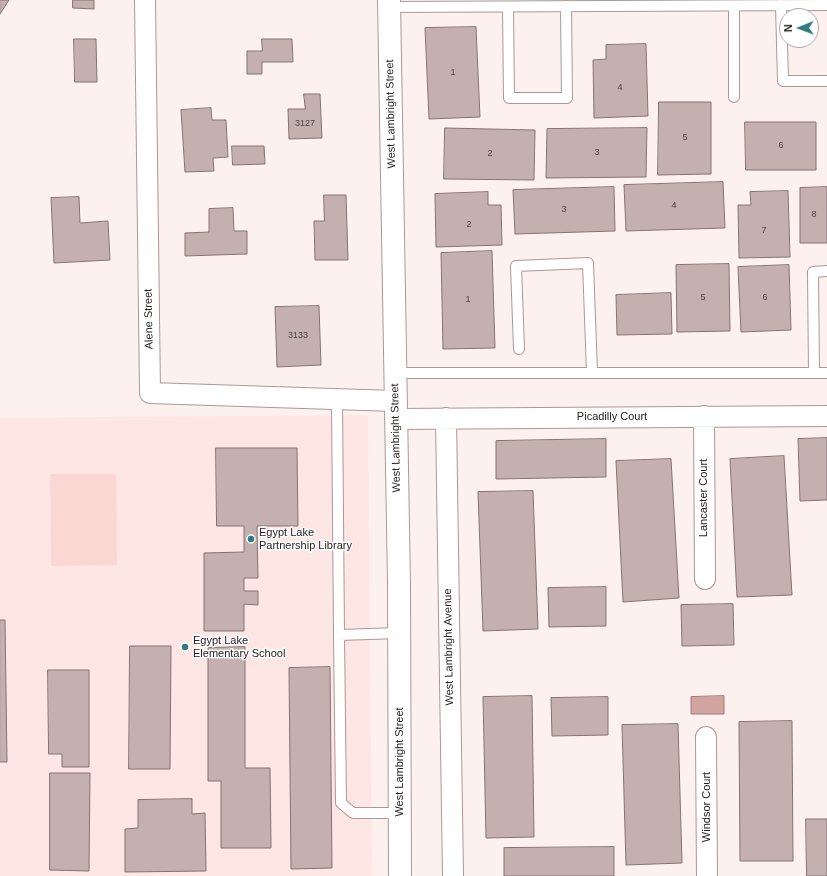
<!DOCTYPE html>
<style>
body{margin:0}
#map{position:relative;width:827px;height:876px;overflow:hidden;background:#fdf1f0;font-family:Helvetica,sans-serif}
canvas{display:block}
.north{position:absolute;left:779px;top:8px;width:40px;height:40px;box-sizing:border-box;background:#fff;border:1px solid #a9a6a6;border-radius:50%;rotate:269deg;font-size:11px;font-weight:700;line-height:16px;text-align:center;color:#272020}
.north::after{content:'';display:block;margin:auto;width:14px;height:18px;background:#317a80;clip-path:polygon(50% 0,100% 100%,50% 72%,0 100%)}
</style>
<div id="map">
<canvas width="827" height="876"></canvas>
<div class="north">N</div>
</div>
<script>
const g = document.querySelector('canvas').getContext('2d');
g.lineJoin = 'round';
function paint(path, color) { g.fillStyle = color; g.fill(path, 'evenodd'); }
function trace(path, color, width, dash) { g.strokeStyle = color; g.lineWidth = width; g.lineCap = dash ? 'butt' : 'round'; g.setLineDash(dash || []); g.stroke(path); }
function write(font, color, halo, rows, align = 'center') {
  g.font = font + ' Helvetica,sans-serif'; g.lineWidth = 3; g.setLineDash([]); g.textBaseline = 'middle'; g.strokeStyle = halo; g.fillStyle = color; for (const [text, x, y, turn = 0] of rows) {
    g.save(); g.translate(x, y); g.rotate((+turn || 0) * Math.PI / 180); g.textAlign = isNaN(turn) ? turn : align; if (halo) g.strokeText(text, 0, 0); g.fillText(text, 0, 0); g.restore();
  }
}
paint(new Path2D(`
 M368,415L372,876H0V418Z`), '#fde6e4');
paint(new Path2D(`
 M50,474H116L117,565L51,566Z`), '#fbd7d4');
const water = new Path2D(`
 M724,696V714H691V697Z`);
paint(water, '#d2a4a0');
trace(water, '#9f7c7a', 1);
const building = new Path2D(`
 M0,0H9L0,14Z
 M73,0H94V9L73,8Z
 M476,27L480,117L429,119L425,28Z
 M74,39H96L97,82H75Z
 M262,39H292L293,62H262V74H247V51H262Z
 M646,44L648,116L594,118L593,60L606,59V45Z
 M304,94H320L322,138L289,139L288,109H305Z
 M659,102H711V174L658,175Z
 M211,108L212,120H226L228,157L213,158L214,171L185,172L181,110Z
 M745,122H816V170H746Z
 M445,128L535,130L534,180L444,179Z
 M647,128L646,177L546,178L547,129Z
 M232,146H264L265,164L233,165Z
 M723,182L725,228L626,231L624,185Z
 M614,187L615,231L515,234L513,190Z
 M827,187V243H800V188Z
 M788,191L790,257L739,258L738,205H751L750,192Z
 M488,192V205H501L502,245L436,247L435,194Z
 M324,195H346L348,260H315L314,221H324Z
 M79,197L80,223L108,221L110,260L54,263L51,198Z
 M233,208L234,231H247V254L185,256V233L209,232V209Z
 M492,251L495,348L443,349L441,253Z
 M729,264L730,331L677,332L676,265Z
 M789,265L791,330L741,332L738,267Z
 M671,293L672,334L617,335L616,295Z
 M319,306L321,365L277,367L275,307Z
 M827,438V500L800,501L798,439Z
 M606,439V477L496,479V441Z
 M216,448H297L298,526H257L258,578H244V591H258V605L244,604V631H204V553L244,552V526H217Z
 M784,456L792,595L737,597L730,459Z
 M671,459L679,598L623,602L616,461Z
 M533,491L538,629L483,631L478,492Z
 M606,587V626L549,627L548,588Z
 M733,604L734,645L682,646L681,605Z
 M0,620H5L7,762H0Z
 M130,646H171L170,769H129Z
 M245,647V768H270L271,848H221V781H208V648Z
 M330,667L332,868L291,869L289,668Z
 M48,670H89V767H62V754H49Z
 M532,696L534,837L486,838L483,697Z
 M608,697V735L552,736L551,698Z
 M792,721L793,861H740L739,722Z
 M678,724L682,863L626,865L622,725Z
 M50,773H90L89,871L50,870Z
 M192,799V814L205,813L206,871L125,872V829L138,828V800Z
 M806,819H827V876H807Z
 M614,847V876H504V848Z`);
paint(building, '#c3b0af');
trace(building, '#857372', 1);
const lane = new Path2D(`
 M781,5L783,81H827
 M734,6V97
 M389,7L827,5
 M508,7L509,98H567L566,6
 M519,349L516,266L588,263L592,373
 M395,373H827
 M814,373L813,272L827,271
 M337,399L339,635L399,633
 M339,635L341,803L353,813H400`);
const street = new Path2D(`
 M145,0L150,393L395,401
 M704,416L705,579
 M446,418L453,876
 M396,419L827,416
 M706,737L707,876`);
const secondary = new Path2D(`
 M389,0L399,584L400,876`);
trace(lane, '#aa9897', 12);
trace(street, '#aa9897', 22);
trace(secondary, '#aa9897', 24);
trace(lane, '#fff', 10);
trace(street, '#fff', 20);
trace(secondary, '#fff', 22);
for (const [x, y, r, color] of [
 [251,539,4,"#317a80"],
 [185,647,4,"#317a80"]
]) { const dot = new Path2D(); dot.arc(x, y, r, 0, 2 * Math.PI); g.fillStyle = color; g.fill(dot); trace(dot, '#fff', 1.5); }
write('9px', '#4e4444', null, [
 ["1",453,73],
 ["4",620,88],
 ["3127",305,124],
 ["5",685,138],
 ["6",781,146],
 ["3",597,153],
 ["2",490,154],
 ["4",674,206],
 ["3",564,210],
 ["8",814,215],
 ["2",469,225],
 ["7",764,231],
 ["5",703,298],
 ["6",765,298],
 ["1",468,300],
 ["3133",298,336]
]);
write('11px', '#272020', '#fff', [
 ["West Lambright Street",391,114,-91],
 ["Alene Street",149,319,-91],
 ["Picadilly Court",612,417],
 ["West Lambright Street",396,438,-91],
 ["Lancaster Court",704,498,-90],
 ["West Lambright Avenue",449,647,-91],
 ["West Lambright Street",400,762,-90],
 ["Windsor Court",707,807,-90]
]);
write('11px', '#272020', '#fff', [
 ["Egypt Lake",259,533],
 ["Partnership Library",259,546],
 ["Egypt Lake",193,641],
 ["Elementary School",193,654]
], 'left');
</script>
